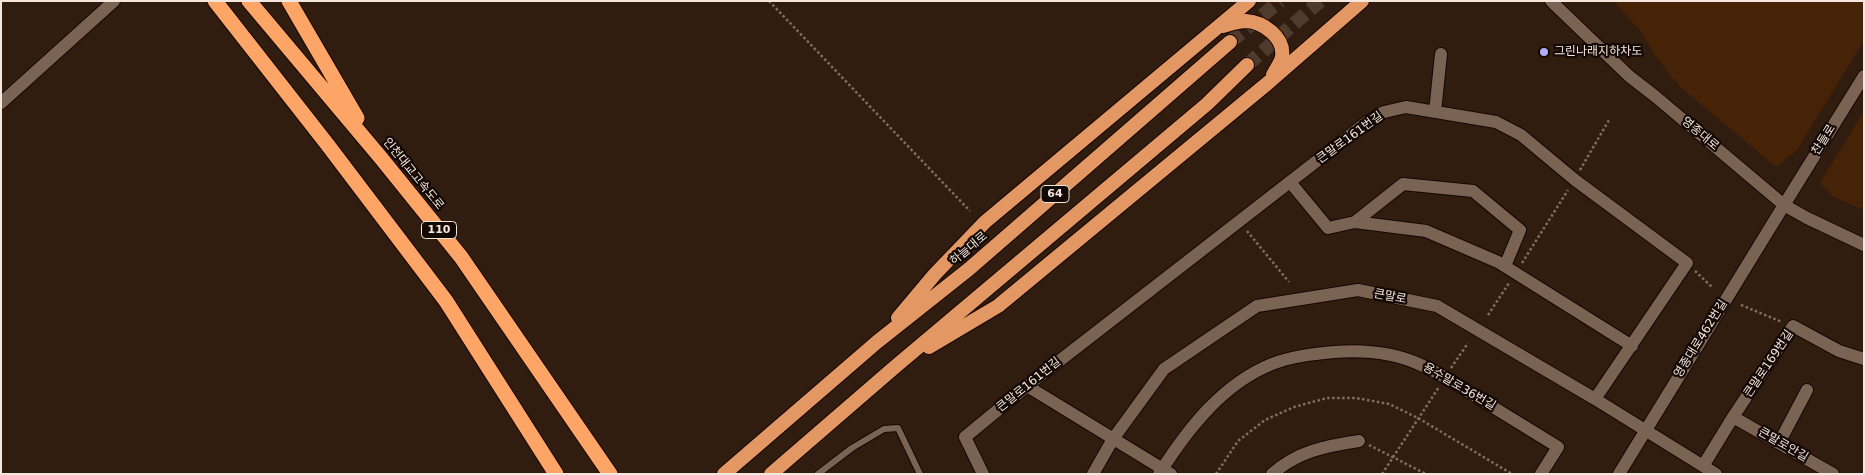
<!DOCTYPE html>
<meta charset="utf-8">
<style>
body{margin:0}
#map{position:relative;width:1865px;height:475px;overflow:hidden;background:#311d0f;font-family:"DejaVu Sans",sans-serif}
canvas{display:block}
.frame{position:absolute;inset:0;border:2px solid #f5e7de;pointer-events:none}
</style>
<div id="map">
<canvas width="1865" height="475"></canvas>
<div class="frame"></div>
</div>
<script>
const g = document.querySelector('canvas').getContext('2d');
g.lineJoin = 'round';
function paint(path, color) { g.fillStyle = color; g.fill(path, 'evenodd'); }
function trace(path, color, width, dash) { g.strokeStyle = color; g.lineWidth = width; g.lineCap = dash ? 'butt' : 'round'; g.setLineDash(dash || []); g.stroke(path); }
function write(font, color, halo, rows, align = 'center') {
  g.font = font + ' "DejaVu Sans","Noto Sans KR",sans-serif'; g.lineWidth = 4.5; g.setLineDash([]); g.textBaseline = 'middle'; g.strokeStyle = halo; g.fillStyle = color; for (const [text, x, y, turn = 0] of rows) {
    g.save(); g.translate(x, y); g.rotate((+turn || 0) * Math.PI / 180); g.textAlign = isNaN(turn) ? turn : align; if (halo) g.strokeText(text, 0, 0); g.fillText(text, 0, 0); g.restore();
  }
}
paint(new Path2D(`
 M1613,1H1864V40L1797,150L1776,167L1679,86L1654,54L1642,33Z
 M1864,111V210L1834,197L1820,183Z`), '#462206');
trace(new Path2D(`
 M1230,42L1280,1
 M1247,65L1320,1`), '#4e3b2e', 14, [14, 7]);
const service = new Path2D(`
 M818,474L852,448L884,429L898,428L920,474`);
const minor = new Path2D(`
 M1,103L114,1
 M1435,112L1441,54
 M1290,182L1328,228L1355,222L1426,231L1498,262L1632,346
 M1784,205L1864,76
 M1355,222L1403,184L1473,191L1520,230L1505,266
 M1027,386L1171,474
 M1733,417L1833,474
 M1779,443L1807,390
 M1703,466L1733,417L1793,326L1839,351L1864,359
 M983,474L965,437L1027,386L1367,122L1384,112L1406,107L1496,122L1521,135L1575,180L1687,263L1595,399
 M1093,474L1113,439L1164,369L1257,306L1358,290L1437,306L1595,399L1716,474
 M1159,474C1187,430 1222,384 1272,364C1292,356 1314,354 1335,352C1363,350 1395,353 1421,365C1442,374 1461,387 1480,399C1506,415 1532,431 1558,447L1541,474
 M1272,474C1298,451 1326,446 1359,441`);
const tertiary = new Path2D(`
 M1619,474L1784,205L1807,218L1864,245`);
const secondary = new Path2D(`
 M1551,1L1629,76L1656,97L1784,205`);
const trunk = new Path2D(`
 M1223,26C1231,24 1238,21 1246,21C1263,22 1285,37 1282,57C1281,62 1276,69 1273,75
 M898,318L935,274L985,222L1249,1
 M929,347L998,306L1269,82L1362,1
 M724,474L877,342L969,269L1230,42
 M771,474L896,366L1207,104L1247,65`);
const motorway = new Path2D(`
 M215,1L327,144L446,301L556,474
 M249,1L381,158L461,257L610,474
 M289,1L357,118`);
trace(service, '#180600', 8);
trace(minor, '#180600', 14);
trace(tertiary, '#180600', 14);
trace(secondary, '#180600', 14);
trace(trunk, '#180600', 16);
trace(motorway, '#180600', 17);
trace(new Path2D(`
 M769,1L970,211
 M1580,170L1609,120
 M1247,231L1289,282
 M1522,263L1568,190
 M1695,271L1712,287
 M1741,305L1782,322
 M1488,315L1509,283
 M1451,368L1468,343
 M1369,445L1426,474
 M1216,474L1238,441L1265,420L1294,407L1327,398H1356L1389,404L1418,418L1512,474
 M1382,474L1439,387`), '#806e62', 2.5, [2.5, 2.5]);
trace(service, '#7b6353', 6);
trace(minor, '#7b6353', 12);
trace(tertiary, '#7b6353', 12);
trace(secondary, '#7b6353', 12);
trace(trunk, '#e39763', 14);
trace(motorway, '#fda467', 15);
for (const [x, y, r, color] of [
 [1544,52,5,"#b3adf9"]
]) { const dot = new Path2D(); dot.arc(x, y, r, 0, 2 * Math.PI); g.fillStyle = color; g.fill(dot); trace(dot, '#120905', 2); }
for (const [x, y, w] of [
 [1055,194,28],
 [439,230,35]
]) { const box = new Path2D(); box.roundRect(x - w / 2, y - 8.5, w, 17, 4); g.fillStyle = '#120905'; g.fill(box); trace(box, '#f5e7de', 1); }
write('bold 11px', '#f5e7de', null, [
 ["64",1055,194],
 ["110",439,230]
]);
write('12px', '#f5e7de', '#120905', [
 ["그린나래지하차도",1554,52]
], 'left');
write('12px', '#f5e7de', '#120905', [
 ["영종대로",1700,134,40],
 ["큰말로161번길",1350,138,-36],
 ["찬들로",1824,140,-58],
 ["인천대교고속도로",413,174,51],
 ["하늘대로",969,249,-40],
 ["큰말로",1390,297,11],
 ["영종대로462번길",1701,339,-58],
 ["큰말로169번길",1769,364,-56],
 ["큰말로161번길",1029,385,-39],
 ["용수말로36번길",1459,387,30],
 ["큰말로안길",1783,445,30]
]);
</script>
